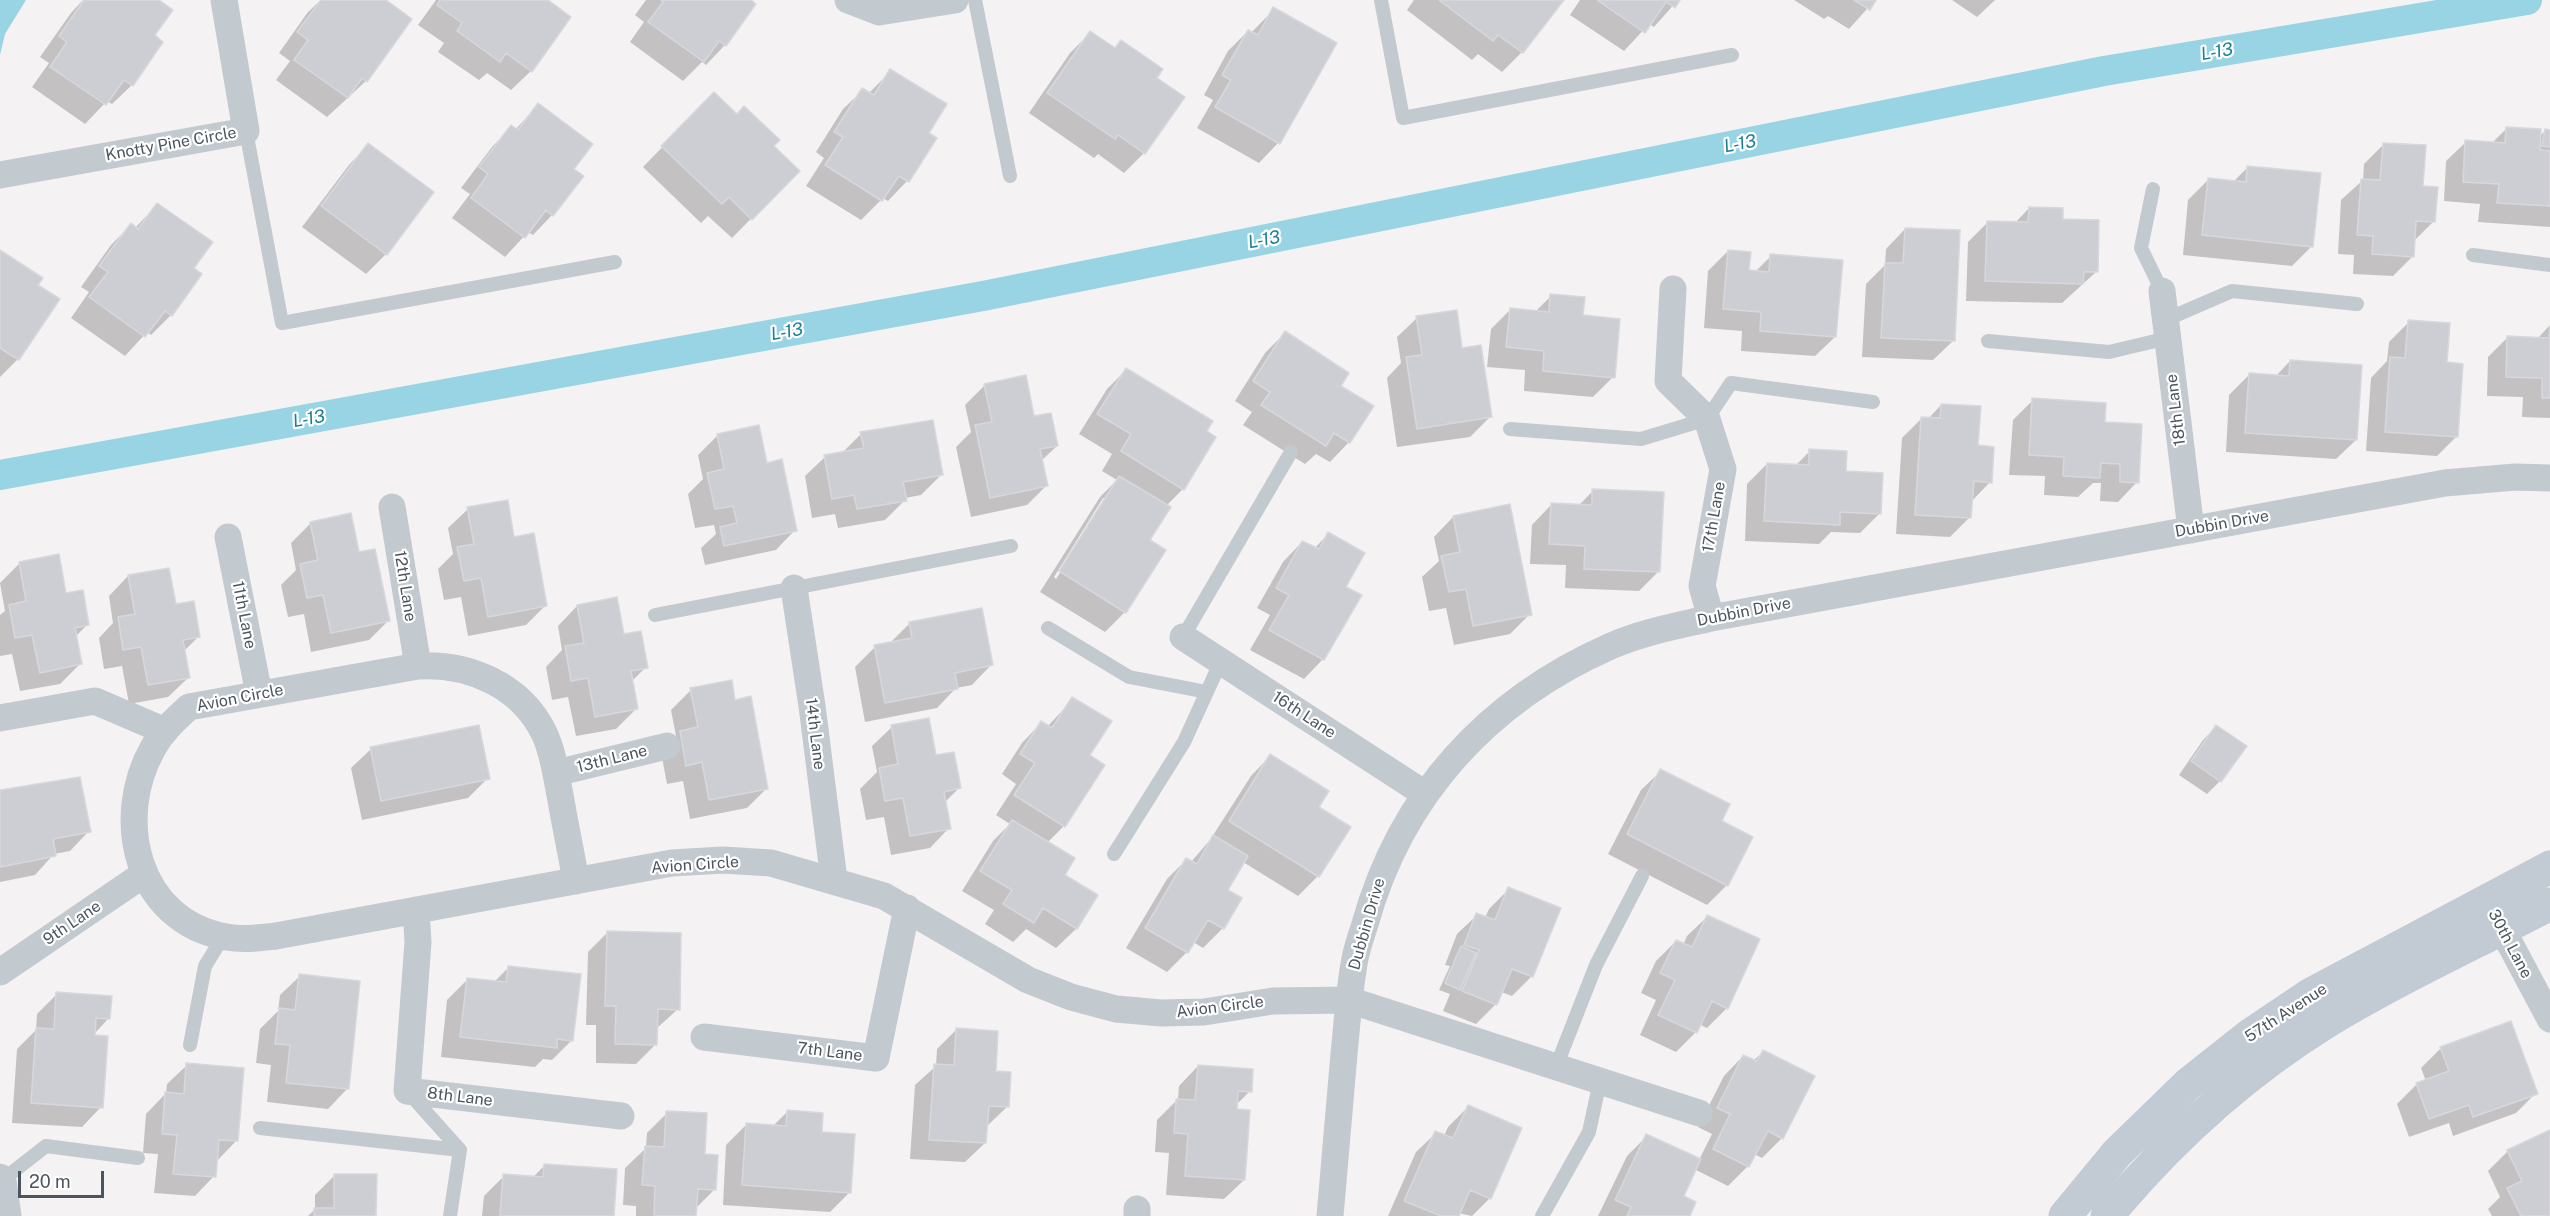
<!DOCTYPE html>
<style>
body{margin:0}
#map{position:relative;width:2550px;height:1216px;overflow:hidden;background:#f4f2f2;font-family:"Public Sans",sans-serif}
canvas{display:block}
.scale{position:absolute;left:18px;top:1171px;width:86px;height:27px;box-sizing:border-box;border:3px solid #4c555e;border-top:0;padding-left:8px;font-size:18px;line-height:21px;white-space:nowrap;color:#4c555e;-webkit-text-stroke:4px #fff;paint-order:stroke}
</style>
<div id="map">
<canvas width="2550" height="1216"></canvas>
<div class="scale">20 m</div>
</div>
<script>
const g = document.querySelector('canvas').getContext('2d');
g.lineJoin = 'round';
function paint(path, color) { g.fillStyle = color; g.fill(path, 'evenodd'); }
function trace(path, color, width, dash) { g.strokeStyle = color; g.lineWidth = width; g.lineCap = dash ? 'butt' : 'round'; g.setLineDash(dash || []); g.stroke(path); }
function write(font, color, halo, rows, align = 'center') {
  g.font = font + ' "Public Sans",sans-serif'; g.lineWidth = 4.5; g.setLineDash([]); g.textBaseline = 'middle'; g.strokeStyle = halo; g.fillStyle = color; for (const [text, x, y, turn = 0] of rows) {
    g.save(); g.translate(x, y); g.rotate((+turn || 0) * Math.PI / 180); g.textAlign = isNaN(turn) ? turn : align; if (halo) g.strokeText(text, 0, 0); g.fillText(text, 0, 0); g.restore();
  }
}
paint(new Path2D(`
 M0,0H26L5,34L0,55Z`), '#98d4e4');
paint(new Path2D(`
 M83,0H156L153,36L132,85L112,104L107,101L85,124L32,87L49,63L40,57L71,13Z
 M321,0H384L366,81L327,117L276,80L290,61L279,53L308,12Z
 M436,0H545L531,71L511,90L487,73L479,80L438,52L444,43L418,25Z
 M646,0H748L725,45L706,65L702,62L683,81L630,42L644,22L635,15Z
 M1414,0H1562L1522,52L1502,72L1478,54L1472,60L1407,10Z
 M1580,0H1678L1654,27L1649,24L1624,51L1570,15Z
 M1794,0H1875L1849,29L1828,16L1824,19Z
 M1952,0H1995L1977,17Z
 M1274,9L1278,143L1259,163L1197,128L1213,100L1204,95L1228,51L1248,31L1251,33Z
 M1090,33L1154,78L1144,153L1124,173L1098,154L1094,158L1029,113L1070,53Z
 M891,71L927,134L935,138L907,181L888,201L883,198L861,220L806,186L824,158L816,152L843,109L863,90L869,93Z
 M714,94L798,171L732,238L708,216L701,223L643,167Z
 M538,105L572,169L581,176L552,215L533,235L528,232L505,257L452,218L470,194L461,188L492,147L511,127L515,130Z
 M2506,129L2539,137L2545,131H2550V227L2478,222L2480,204L2444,201L2446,161L2466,142L2492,143Z
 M2384,144L2422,187L2434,221L2414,241L2413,256L2393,276L2353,274L2354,255L2338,254L2341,200L2363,180L2364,164Z
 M368,145L386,254L366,274L302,227L349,165Z
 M2248,167L2312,246L2292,266L2183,255L2188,200L2208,180L2233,182Z
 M157,205L192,269L171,315L151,335L147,332L125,356L71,318L89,292L81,287L111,245L131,225L135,228Z
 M2029,208L2061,221L2096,272L2062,303L1966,301L1968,242L1988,222L2015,223Z
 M1905,229L1953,341L1933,360L1862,357L1866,284L1885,265L1886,249Z
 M1728,251L1747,271L1755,272L1771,256L1835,337L1815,356L1741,351L1742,331L1704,328L1708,271Z
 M0,252L36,285L58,299L18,359L0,377Z
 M1551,296L1581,316L1613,377L1593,397L1524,391L1525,370L1487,367L1491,329L1510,310L1535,312Z
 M1417,318L1461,349L1490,417L1470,437L1397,447L1387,378L1401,363L1397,337Z
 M2409,322L2457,436L2437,456L2366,451L2371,378L2387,361L2389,342Z
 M2550,325V418L2522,417L2523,397L2487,396L2488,357L2508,337L2537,339Z
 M1285,333L1339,386L1349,442L1330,462L1316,454L1305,464L1243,425L1252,412L1235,401L1265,353Z
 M2290,361L2356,440L2336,459L2226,452L2229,395L2249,375L2275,377Z
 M1126,370L1214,438L1183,489L1166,506L1148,541L1164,551L1125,612L1105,632L1040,592L1100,497L1117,480L1102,471L1112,454L1079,434L1107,389ZM1103,498H1107L1056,579L1054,577Z
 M985,385L1033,418L1057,446L1041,461L1046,486L1027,505L971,517L956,447L971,432L965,405Z
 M2033,400L2104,423L2137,482L2118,502L2100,501L2101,483H2093L2078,497L2044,495L2045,476L2009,475L2013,420Z
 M1941,405L1976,447L1990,482L1971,502L1970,517L1950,537L1896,534L1902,438L1922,418L1928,419Z
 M861,434L941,475L921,495L905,498V500L885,520L838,528L835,514L812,518L805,476L825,457L841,454Z
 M718,435L766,464L795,530L776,550L705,565L701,548L716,534L714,525L695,528L688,494L703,479L698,455Z
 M1810,451L1844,473L1880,513L1860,533L1831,532L1819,544L1745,541L1747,484L1767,464L1795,466Z
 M1593,491L1659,571L1639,591L1565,588L1566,565L1530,564L1532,525L1551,505L1578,506Z
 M468,509L513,538L546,605L526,625L468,636L461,597L444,600L438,569L453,554L448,528Z
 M1453,517L1530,614L1510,634L1454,645L1446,608L1429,611L1422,577L1439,561L1434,537Z
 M311,523L358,554L389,620L369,640L311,652L304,614L288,617L281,585L296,570L291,543Z
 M1328,534L1344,587L1323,659L1304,679L1250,650L1270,615L1257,608L1283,562L1302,542L1314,549Z
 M57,556L65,595L88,624L75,637L80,664L60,684L20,691L12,654L0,656V615L5,611L0,583L19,564Z
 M128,576L174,606L198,637L183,652L188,678L168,697L129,704L122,666L104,669L99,638L113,623L109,596Z
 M577,606L623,636L646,667L631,682L636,709L616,729L576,736L568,697L552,700L546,667L562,650L558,626Z
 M910,623L991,665L972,685L956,688L937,708L865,722L855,667L875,647L890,643Z
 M691,690L734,701L767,788L747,808L690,819L683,781L667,784L661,752L676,736L671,710Z
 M1073,699L1088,756L1064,826L1047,843L1063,875L1096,896L1076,929L1056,948L1026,929L1013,942L985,924L994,910L962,891L993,841L1010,824L996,815L1016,784L1002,774L1022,743L1041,723L1047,727Z
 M892,727L935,757L959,788L944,803L949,828L930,848L891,855L884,817L866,820L860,789L877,772L872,746Z
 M2216,727L2220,781L2207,794L2179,775L2203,740Z
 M371,749L488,778L468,798L362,820L351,768Z
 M1270,756L1317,807L1318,876L1298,896L1243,862L1226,890L1223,928L1203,948L1193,942L1187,952L1167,972L1126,948L1167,879L1186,860L1191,862L1210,840L1251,776Z
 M1661,771L1720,822L1727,885L1707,905L1608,854L1641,790Z
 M50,782L89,831L70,851L54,854L35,875L0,882V791Z
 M1509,889L1532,976L1512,996L1501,992L1496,1004L1476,1024L1443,1011L1450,994L1439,990L1450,966L1445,965L1457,934L1477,915L1485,918L1489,909Z
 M1707,917L1727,1008L1707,1028L1699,1024L1696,1032L1676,1052L1640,1035L1656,1000L1641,993L1656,961L1676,941L1683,945L1687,936Z
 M607,933L678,1009L656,1029V1044L636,1064L596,1063V1025H586L588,952Z
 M508,968L572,1040L552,1060L543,1059L535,1067L441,1057L447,1000L467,980L494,982Z
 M300,976L347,1089L328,1109L267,1102L271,1065L256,1063L260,1029L278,1011L280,995Z
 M57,994L109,1018L94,1034L101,1107L82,1127L12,1123L17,1049L36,1030L37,1014Z
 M957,1029L994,1073L1007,1107L986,1127L985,1143L965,1162L910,1159L915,1085L936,1066L937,1049Z
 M2441,1048L2536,1093L2516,1113L2453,1136L2449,1123L2409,1137L2397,1104L2417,1084L2426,1081L2421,1068Z
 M1763,1052L1782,1138L1762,1158L1754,1154L1748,1166L1728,1186L1696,1170L1682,1197L1688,1216H1598L1627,1156L1647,1136L1699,1160L1712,1134L1698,1127L1724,1076L1743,1056L1753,1061Z
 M187,1065L236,1141L217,1161L214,1176L195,1196L154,1193L158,1154L143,1153L146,1114L166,1093L167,1084Z
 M1198,1066L1250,1091L1236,1105L1244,1180L1224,1199L1166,1195L1169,1153L1155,1152L1157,1120L1178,1099L1179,1086Z
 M1468,1107L1490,1198L1472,1216L1458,1213L1457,1216H1388L1416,1152L1436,1133L1444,1136L1448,1127Z
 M787,1112L820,1133L850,1192L830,1212L723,1205L726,1145L746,1125L772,1127Z
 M667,1113L704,1155L715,1189L695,1209V1216H636V1206L623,1205L625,1168L646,1148L647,1133Z
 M2550,1131V1216H2492L2488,1209L2500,1197L2488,1171L2507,1152Z
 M545,1165L612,1216H482L484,1196L504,1176L532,1178Z
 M335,1175L375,1216H308L315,1209V1195Z`), '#0003');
trace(new Path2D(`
 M0,475L983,296L2104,71L2527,0`), '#98d4e4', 30);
const building = new Path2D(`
 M84,0H159L173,10L155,35L163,42L133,86L124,80L106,105L50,67L67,42L59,36Z
 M321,0H386L412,19L367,82L362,78L348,98L294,60L308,40L297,32Z
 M440,0H548L571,17L532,72L506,53L500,62L457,31L462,23L437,5Z
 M661,0H751L756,4L726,46L719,41L704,62L648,22L663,2Z
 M1439,0H1564L1523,53L1498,35L1493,41Z
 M1597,0H1680L1675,8L1666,2L1645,33Z
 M1854,0H1876L1870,10Z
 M1273,7L1337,43L1280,144L1215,107L1231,80L1222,75L1248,30L1258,35Z
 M1090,31L1115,48L1121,40L1163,69L1157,78L1185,97L1145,154L1118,135L1115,139L1047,93Z
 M890,69L947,104L929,133L937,138L909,182L899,176L882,201L825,165L843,137L834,132L862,88L874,95Z
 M714,92L737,114L744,106L780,140L774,146L800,171L752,220L729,197L722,204L661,146Z
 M538,103L593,144L574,169L584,176L553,216L546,210L525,238L471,198L488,174L479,167L511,125L518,130Z
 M2506,127L2541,129L2540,150L2550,151V206L2497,203L2499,184L2463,182L2465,140L2505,143Z
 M2545,129L2550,130V147L2542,146Z
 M368,143L434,192L387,255L321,206Z
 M2383,143L2426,145L2423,186L2438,187L2435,222L2416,221L2414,257L2372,254L2373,236L2357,235L2361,179L2380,180Z
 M2247,166L2321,173L2313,247L2202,235L2208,178L2246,182Z
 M157,203L213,242L194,268L202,274L172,316L165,311L145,337L89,297L108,272L99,266L131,223L138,229Z
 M2029,207L2063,208V219L2099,220L2098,272H2084L2083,284L1985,281L1987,221L2028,222Z
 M1905,228L1960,230L1955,341L1881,338L1885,263H1903Z
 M0,250L43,278L38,285L60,299L19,360L0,348Z
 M1728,250L1751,252L1749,270L1769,272L1770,254L1843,260L1836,337L1760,331L1761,312L1723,309Z
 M1550,294L1585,297L1583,315L1620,319L1615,378L1543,371L1544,351L1506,347L1510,308L1549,312Z
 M1457,310L1462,348L1481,345L1492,417L1417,429L1406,357L1422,355L1416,316Z
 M2408,320L2450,323L2447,362L2463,364L2458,437L2385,432L2390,357L2405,358Z
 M2550,326V398H2542V378L2506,377L2507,336L2549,338Z
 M1285,331L1349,373L1341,386L1374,406L1350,443L1334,433L1326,446L1261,405L1270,392L1253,381Z
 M2290,360L2362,365L2357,440L2245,433L2249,373L2289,376Z
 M1126,368L1213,421L1207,431L1216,437L1184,490L1121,451L1131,434L1097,414Z
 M1026,375L1034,416L1051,413L1058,446L1040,449L1048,486L990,498L975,425L992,422L984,384Z
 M2032,398L2106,403L2105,422L2142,424L2139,483L2120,482V464L2101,463L2100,478L2063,476L2064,457L2029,455Z
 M1941,404L1981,406L1978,445L1994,447L1992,483L1974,481L1971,518L1915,515L1921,417L1940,418Z
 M933,420L943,475L903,482L907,501L857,509L854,495L832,499L824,455L864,448L860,432Z
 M759,425L767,463L782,459L797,531L724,546L720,527L737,523L733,506L715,509L707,473L724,469L717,434Z
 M1809,449L1847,451L1846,471L1883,473L1881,514L1840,512V525L1764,521L1767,463L1809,465Z
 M1119,476L1171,507L1150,540L1166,550L1126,613L1059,571Z
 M1592,489L1664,492L1660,572L1584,569L1585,546L1549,544L1551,503L1592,505Z
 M508,500L514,537L534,533L547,606L488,617L481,578L464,581L457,547L474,544L467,507Z
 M1510,504L1532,615L1473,626L1466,589L1449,592L1441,556L1460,552L1453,516Z
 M351,513L359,552L375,549L390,621L331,633L323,595L307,598L300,564L318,560L310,522Z
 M1328,532L1365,553L1346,587L1362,595L1324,660L1269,630L1289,595L1276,588L1302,541L1319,549Z
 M59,554L66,593L83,590L89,625L75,628L82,664L40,673L32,635L15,638L9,605L26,601L19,562Z
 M169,568L176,604L194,601L200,637L183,640L190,678L148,685L141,647L123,650L118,617L135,614L128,575Z
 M617,597L624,634L641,631L648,668L631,671L638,709L595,717L588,678L571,681L565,646L584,643L577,605Z
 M982,608L993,665L955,673L958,689L885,703L874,645L912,638L909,622Z
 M732,680L735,700L751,696L768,789L709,800L702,762L686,766L680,731L698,727L690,688Z
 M1072,697L1112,721L1090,755L1105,765L1065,827L1014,795L1035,763L1020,754L1041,721L1052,728Z
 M929,718L936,755L954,752L961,788L944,792L951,829L910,836L903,798L885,801L879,768L898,764L891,725Z
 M479,725L490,779L381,801L370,747Z
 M2216,725L2247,746L2221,782L2191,761Z
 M1270,754L1329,791L1319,807L1351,827L1319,877L1229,821Z
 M1660,769L1730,804L1722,821L1753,837L1728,886L1627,834Z
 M80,777L91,832L53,839L56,856L0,867V790Z
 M1012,820L1075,858L1065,875L1098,895L1077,929L1043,908L1034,923L1003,904L1012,890L980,871Z
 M1213,835L1248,856L1228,890L1242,898L1224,929L1208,920L1188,953L1145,928L1186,858L1197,864Z
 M1508,887L1561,908L1533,977L1512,969L1497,1005L1462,991L1479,950L1464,945L1476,913L1495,920Z
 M1707,915L1760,939L1728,1009L1712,1001L1697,1033L1658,1015L1675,980L1660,973L1676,940L1692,947Z
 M607,931L681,933L680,1010L658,1009L657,1045L615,1044L616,1006H605Z
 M1461,946L1476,953L1460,990L1445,983Z
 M508,966L581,974L573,1041L557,1039V1048L460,1037L467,978L506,982Z
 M299,974L360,981L349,1089L286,1083L290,1045L275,1044L279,1008L295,1010Z
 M56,992L112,996L110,1019L96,1018L95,1035L108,1036L103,1108L31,1103L36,1028L54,1029Z
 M2511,1021L2538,1094L2473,1117L2469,1105L2429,1119L2416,1083L2449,1071L2440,1047Z
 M956,1028L998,1031L996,1071L1011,1072L1009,1107L989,1106L986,1143L929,1140L934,1064L954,1065Z
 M1763,1050L1815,1076L1783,1139L1768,1131L1749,1167L1713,1149L1730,1114L1717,1108L1743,1055L1757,1061Z
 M186,1063L244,1068L238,1141L219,1140L216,1177L173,1174L177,1135L162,1134L165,1092L184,1094Z
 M1198,1065L1253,1069L1252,1092L1238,1091L1237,1109L1250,1110L1245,1180L1185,1176L1188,1134L1174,1133L1176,1099L1195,1100Z
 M1468,1105L1522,1128L1491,1199L1470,1190L1459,1216H1441L1404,1201L1435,1131L1453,1138Z
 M787,1110L823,1113L822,1132L855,1134L851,1193L742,1185L746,1123L786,1126Z
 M666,1111L707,1113L705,1154L718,1155L716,1190L698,1189L696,1216H654L655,1186L642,1185L645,1146L664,1147Z
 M2550,1130V1216H2521L2507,1188L2522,1181L2507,1150Z
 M1646,1134L1701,1159L1684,1196L1696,1202L1690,1216H1627L1631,1207L1615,1200Z
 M544,1164L617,1169L614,1216H500L503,1174L543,1177Z
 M334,1174H377L376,1216H314V1208H334Z`);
paint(building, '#cdced4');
trace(building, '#d7d8dd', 1.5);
trace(new Path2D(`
 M975,0L1010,176
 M1381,0L1403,118L1732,55
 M246,131L282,323L615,262
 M2153,189L2141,248L2162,291
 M2473,255L2550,265
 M2165,320L2232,291L2357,304
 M1988,341L2109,352L2168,338
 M1510,429L1641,439L1707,419L1731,383L1873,402
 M655,615L1011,546
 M1048,628L1129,677L1207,692
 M1183,637L1291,452
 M1114,854L1184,742L1221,661
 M190,1045L205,966L223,937
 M1556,1067L1596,965L1642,876
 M408,1092L460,1150L450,1216
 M260,1128L460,1150
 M0,1182L46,1146L138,1158
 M1542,1216L1589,1132L1600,1081`), '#c2c9cf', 14);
trace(new Path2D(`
 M848,0L879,12L955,0
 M0,175L246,131L224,0
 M1673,289L1668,381L1707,419L1723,469L1702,586L1711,618
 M2162,291L2191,530
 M392,507L418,666
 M228,537L259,694
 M794,588L812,706L834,880
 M1183,637L1425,794
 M0,718L95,701L165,731
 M556,773L667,746
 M576,881C571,852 565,824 560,795C556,775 553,751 544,733C521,685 468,663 418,666L189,707C176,719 162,731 153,748C113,818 136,921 226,937C243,940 258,938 276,936L672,863L723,860L771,863L884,896L1028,980L1071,997L1116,1009L1161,1013L1204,1012L1273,1001L1349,1000L1699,1113
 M416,910L418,942L407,1091L621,1116
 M2492,910L2550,1019
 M0,972L144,874
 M704,1037L876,1058L907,908
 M0,1177L3,1181L8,1216
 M1137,1216V1209
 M1330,1216C1335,1162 1339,1108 1344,1054C1347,1024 1349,993 1354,964C1356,950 1361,937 1365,924C1401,795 1488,700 1611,646C1643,632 1677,626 1711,618L2445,483L2515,477L2550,478`), '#c2c9cf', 27);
trace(new Path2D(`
 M2065,1216L2117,1153L2188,1084L2250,1035L2311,994L2550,867
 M2107,1216C2170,1140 2244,1073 2328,1021C2399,978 2476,943 2550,904`), '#c2cad3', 33);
write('16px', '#4c555e', '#fff', [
 ["Knotty Pine Circle",171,144,-10],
 ["18th Lane",2176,410,-97],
 ["17th Lane",1714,517,-80],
 ["Dubbin Drive",2222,524,-10],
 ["12th Lane",405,586,81],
 ["Dubbin Drive",1744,612,-11],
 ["11th Lane",244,615,79],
 ["Avion Circle",240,698,-11],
 ["16th Lane",1304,715,33],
 ["14th Lane",815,734,83],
 ["13th Lane",612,759,-14],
 ["Avion Circle",695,865,-4],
 ["9th Lane",72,923,-34],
 ["Dubbin Drive",1367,924,-74],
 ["30th Lane",2510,944,62],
 ["Avion Circle",1220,1007,-7],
 ["57th Avenue",2286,1013,-33],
 ["7th Lane",830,1052,7],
 ["8th Lane",460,1097,7]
]);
write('italic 18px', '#1b7f99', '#fff', [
 ["L-13",2217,52,-10],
 ["L-13",1740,144,-11],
 ["L-13",1264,240,-11],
 ["L-13",787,332,-10],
 ["L-13",309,419,-10]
]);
</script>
